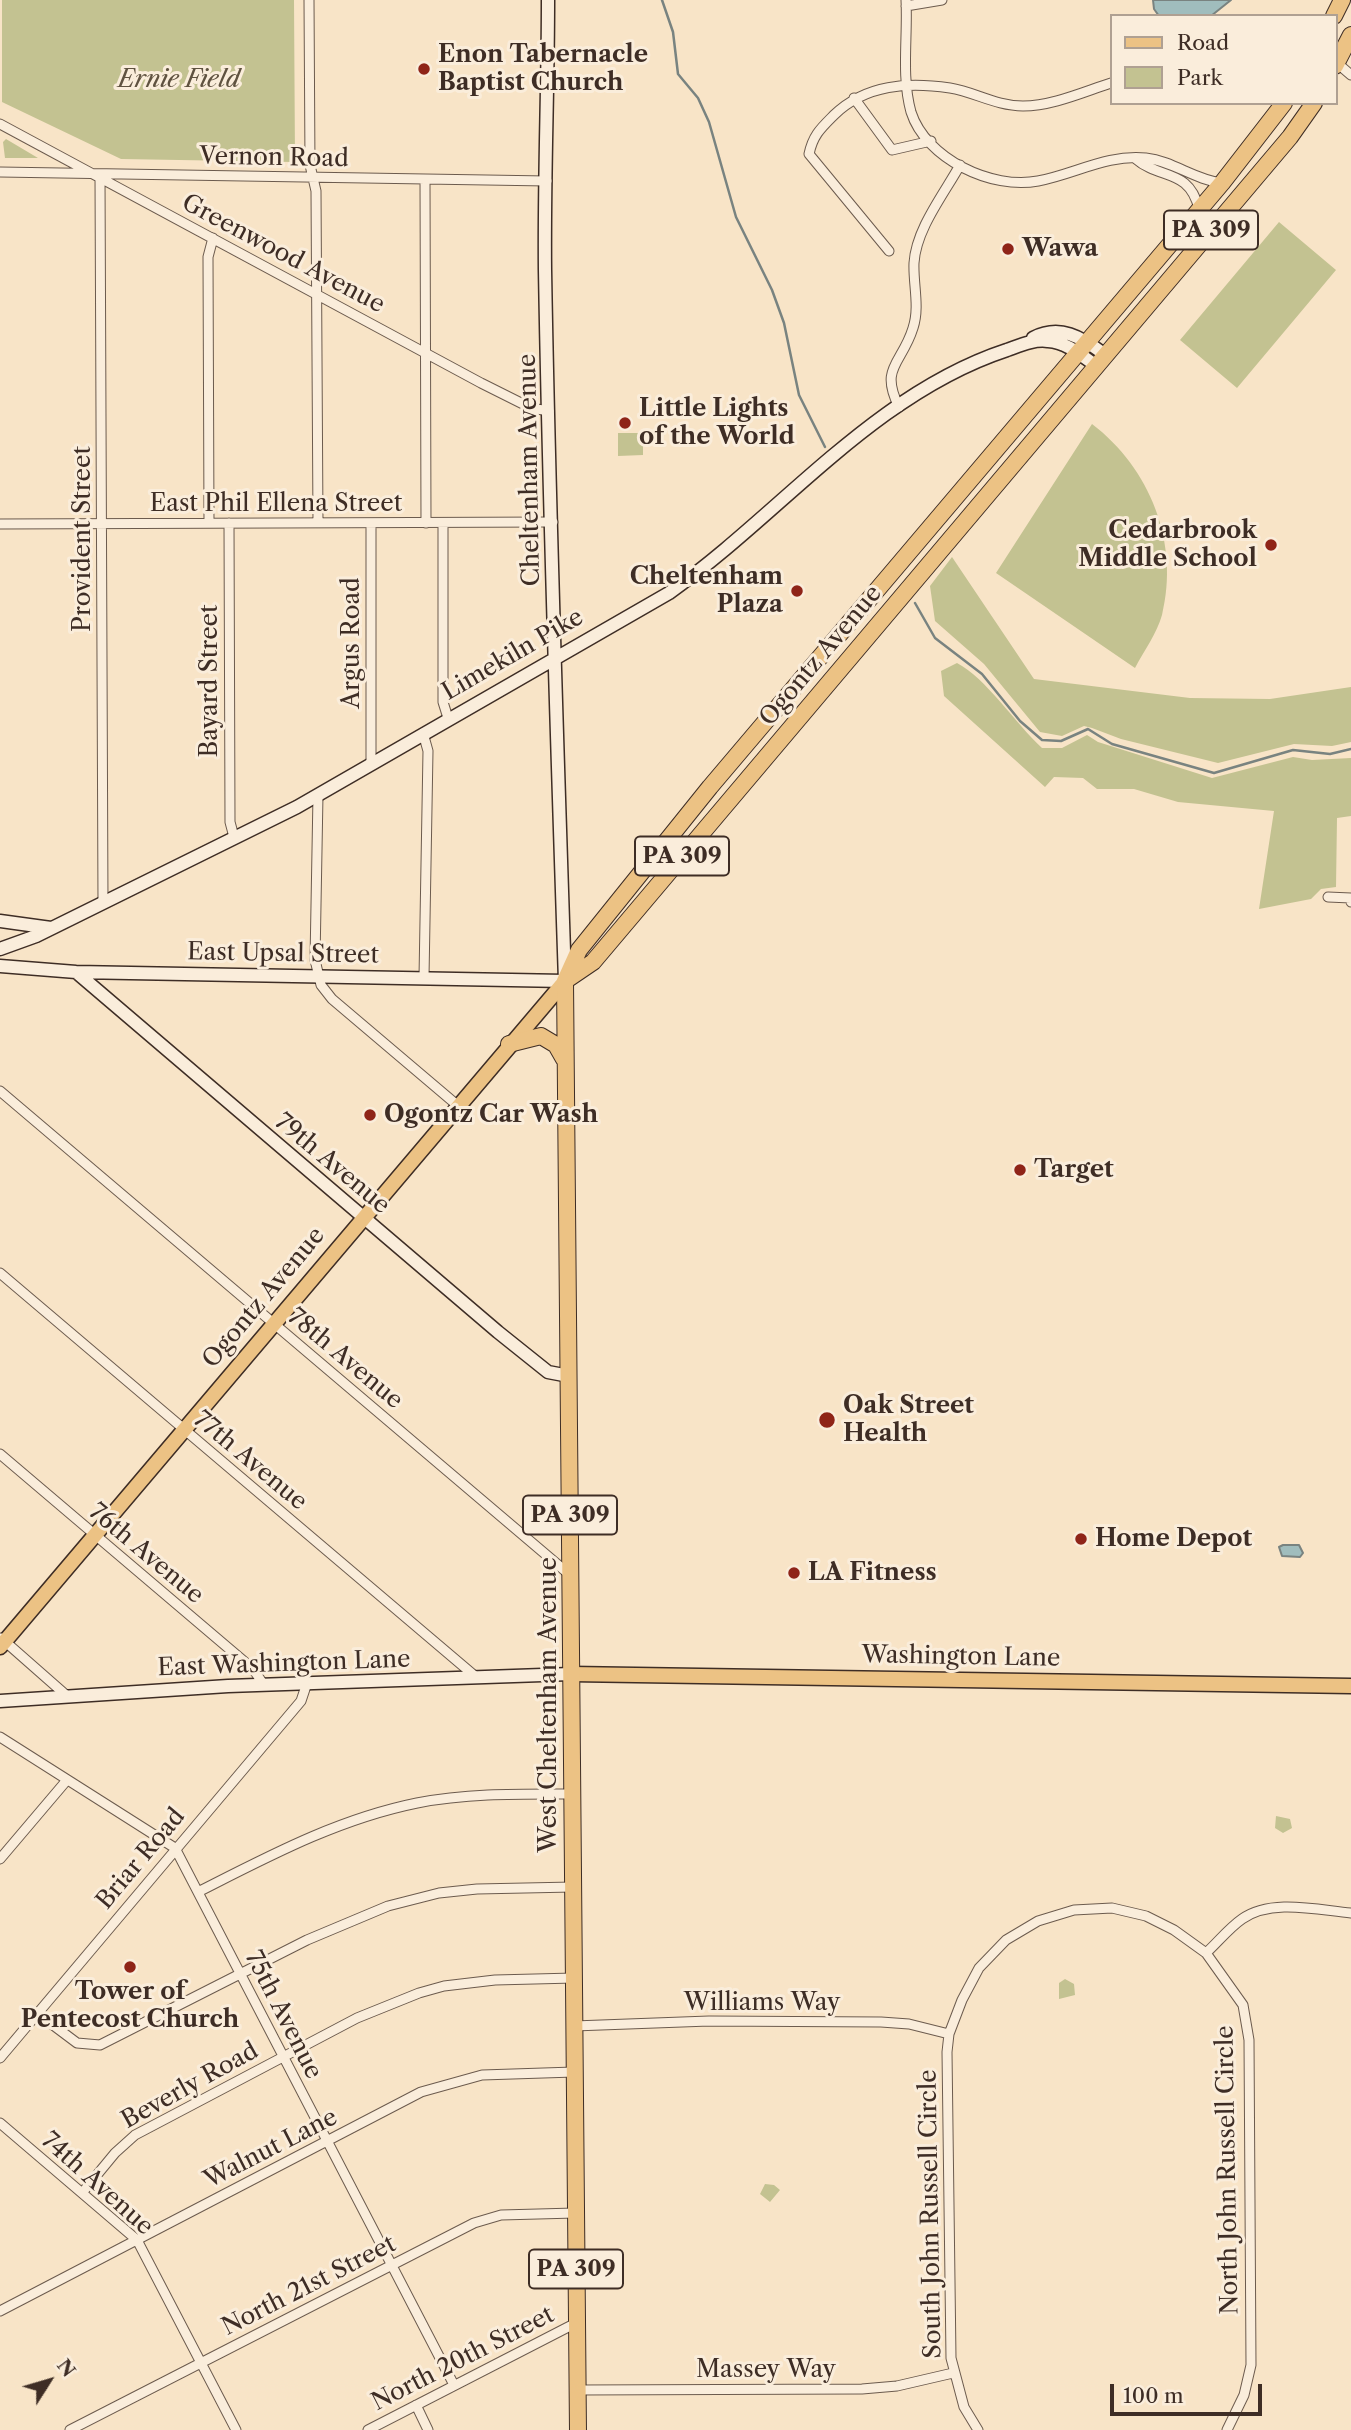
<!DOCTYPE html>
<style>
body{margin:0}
#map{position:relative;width:1351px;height:2430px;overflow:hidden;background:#f8e4c7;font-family:"Libre Caslon Text",serif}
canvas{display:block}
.legend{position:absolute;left:1110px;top:14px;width:228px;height:91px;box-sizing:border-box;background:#faeddb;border:2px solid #afa092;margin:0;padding:9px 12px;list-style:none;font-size:21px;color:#3e2d25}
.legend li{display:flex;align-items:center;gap:14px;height:35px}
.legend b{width:35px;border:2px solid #afa092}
.north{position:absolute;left:14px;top:2346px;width:70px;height:70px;-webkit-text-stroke:5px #faeddb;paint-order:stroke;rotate:53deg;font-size:19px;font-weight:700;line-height:28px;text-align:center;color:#3e2d25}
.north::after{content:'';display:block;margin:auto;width:24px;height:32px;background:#3e2d25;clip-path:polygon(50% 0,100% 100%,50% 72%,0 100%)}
.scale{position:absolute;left:1110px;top:2384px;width:152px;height:32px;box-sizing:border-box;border:4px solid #3e2d25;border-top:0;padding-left:9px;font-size:21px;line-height:24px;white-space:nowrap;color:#3e2d25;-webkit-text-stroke:5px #faeddb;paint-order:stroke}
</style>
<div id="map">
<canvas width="1351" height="2430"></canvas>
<ul class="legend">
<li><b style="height:9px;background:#ecc284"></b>Road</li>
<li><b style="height:19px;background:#c3c291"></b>Park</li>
</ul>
<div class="north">N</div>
<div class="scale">100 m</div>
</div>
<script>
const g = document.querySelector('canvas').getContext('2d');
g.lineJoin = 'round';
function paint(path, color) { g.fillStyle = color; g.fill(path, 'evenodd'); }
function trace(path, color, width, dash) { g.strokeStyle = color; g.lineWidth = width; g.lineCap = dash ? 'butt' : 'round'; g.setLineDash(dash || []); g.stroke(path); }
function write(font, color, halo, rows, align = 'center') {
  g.font = font + ' "Libre Caslon Text",serif'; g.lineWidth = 6; g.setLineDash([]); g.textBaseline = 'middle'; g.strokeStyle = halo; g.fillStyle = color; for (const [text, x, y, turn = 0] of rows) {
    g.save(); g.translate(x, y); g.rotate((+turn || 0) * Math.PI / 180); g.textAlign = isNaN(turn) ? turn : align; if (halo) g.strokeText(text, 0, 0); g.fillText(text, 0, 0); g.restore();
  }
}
paint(new Path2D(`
 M2,0H294L295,162L121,159L2,102Z
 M6,139L38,158H5L3,142Z
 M1279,222L1336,270L1237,388L1180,340Z
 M1092,424C1150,468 1180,543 1162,615C1157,633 1144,651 1135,668L996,573Z
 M618,433H643V455L618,456Z
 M952,557L1034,679L1190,698L1270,699L1351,687V742L1332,746L1294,744L1218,763L1121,739L1092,728L1084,726L1062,736L1040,732L984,664L935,621L930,586Z
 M957,663C986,678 1015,723 1042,748H1062L1087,735L1098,742L1212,778L1293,757L1312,760L1351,758V816L1337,818L1336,887L1321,889L1311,899L1259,909L1274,811L1178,802L1134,789H1097L1083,778L1054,777L1045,787L944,696L941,671Z
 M1276,1816L1290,1819L1292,1828L1283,1833L1275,1828Z
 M1065,1979L1074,1984L1075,1995L1059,1999V1983Z
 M765,2184L774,2185L780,2190L770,2202L760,2194Z`), '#c3c291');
const water = new Path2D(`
 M1153,0H1231L1211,16H1159L1154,9Z
 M1283,1545H1299L1303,1553L1300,1557L1282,1556L1279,1547Z`);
paint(water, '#a0bdbd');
trace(water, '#798380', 2);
trace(new Path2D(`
 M662,0L673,32L678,74L698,98L709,122L736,217L772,290L784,323L799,395L825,447
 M915,603L935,638L982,674L1020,721L1042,740L1061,741L1088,729L1112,744L1214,773L1293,750L1330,754L1351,749`), '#798380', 2.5);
const street = new Path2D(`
 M309,0L310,165L316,191L318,523
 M906,0C908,36 901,76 911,112C926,159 992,190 1038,181C1075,174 1107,154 1146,158C1173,161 1195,180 1222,183
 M906,6L942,0
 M1337,63L1351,75
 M854,98L892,150L931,141
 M0,124L481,383L531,408L549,411
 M1136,159C1160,180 1189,168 1199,209
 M0,172L547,181
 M100,176L103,903
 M425,179L426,523
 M889,251L809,154C813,135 821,128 834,115C866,84 908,82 950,88C975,92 996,106 1023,106C1052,106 1083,92 1111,83
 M899,407C879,367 902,364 913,328C920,307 913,284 914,263C916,229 944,194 960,165
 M209,523L208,257L213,238
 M229,523L230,822L234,837
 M371,523V764
 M443,523V702L448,718
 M0,524L553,522
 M423,733L428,751L424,977
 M318,795L315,960L321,985L332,999L457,1105
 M1328,897L1351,898V902
 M0,1091L570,1575
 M0,1273L476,1677
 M0,1454L253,1669L264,1685
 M1,1638L67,1696
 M0,1737L175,1848L454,2385
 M0,1859L67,1780
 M198,1892C269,1856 338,1819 417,1803C468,1793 520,1794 572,1794
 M1206,1953C1218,1942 1229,1928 1242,1919C1271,1898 1318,1910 1351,1913
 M37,2013L77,2043L100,2045L307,1940L388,1906L439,1893L477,1889L573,1887
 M574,2026L709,2021L881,2022L909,2024L949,2034
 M0,2058L301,1701L307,1683
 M0,2123L137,2240L236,2430
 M82,2193L115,2153L135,2135L357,2018L419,1993L444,1986L495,1980L574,1978
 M0,2311L421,2092L482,2075L574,2072
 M578,2390L862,2389L897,2386L953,2373
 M416,2405L428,2430
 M70,2430L474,2223L501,2215L575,2213
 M368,2430L576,2323
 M978,2430L964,2407L951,2358L947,2052L949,2034L962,2000L979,1968L1006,1940L1038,1921L1074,1910L1112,1908L1146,1916L1174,1930L1206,1953L1243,2005L1249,2040L1251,2365L1244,2395L1227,2430`);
const secondary = new Path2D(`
 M1033,338C1060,324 1081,337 1104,354
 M0,921L51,928
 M0,949L36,936L297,807L669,593C781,514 873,394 1007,350C1021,345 1034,339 1048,341C1066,342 1081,355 1095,365
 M0,966L76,972L565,981C557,744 549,507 545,270C544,180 548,90 548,0
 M76,972L498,1332L548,1372L569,1376
 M0,1701L228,1686L571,1674`);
const primary = new Path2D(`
 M0,1647L565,981
 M571,1674L1351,1686`);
const highway = new Path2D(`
 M1334,16L1342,0
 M1335,66L1351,35
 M565,981L593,962L1290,137L1314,103
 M509,1044L541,1036L556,1045L564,1059
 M578,2430L565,981L579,950L710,787L1222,183L1284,103`);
trace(street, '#6c5b4e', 11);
trace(secondary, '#3e2d25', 15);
trace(primary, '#3e2d25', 17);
trace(highway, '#3e2d25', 18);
trace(street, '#faeddb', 9);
trace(secondary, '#faeddb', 12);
trace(primary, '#ecc284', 14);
trace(highway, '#ecc284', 16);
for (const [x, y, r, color] of [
 [424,69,7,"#8f2418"],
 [1008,249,7,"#8f2418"],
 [625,423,7,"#8f2418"],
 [1271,545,7,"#8f2418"],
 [797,591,7,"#8f2418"],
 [370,1115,7,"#8f2418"],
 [1020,1170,7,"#8f2418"],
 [827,1420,9,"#8f2418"],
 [1081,1539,7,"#8f2418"],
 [794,1573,7,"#8f2418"],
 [130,1967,7,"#8f2418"]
]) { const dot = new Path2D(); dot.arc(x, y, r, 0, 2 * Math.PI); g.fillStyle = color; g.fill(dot); trace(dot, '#faeddb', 2.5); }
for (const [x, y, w] of [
 [1211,230,94],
 [682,856,94],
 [570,1515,94],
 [576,2269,94]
]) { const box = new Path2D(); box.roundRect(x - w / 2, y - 19.5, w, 39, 5); g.fillStyle = '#faeddb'; g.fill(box); trace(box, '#3e2d25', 2); }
write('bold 23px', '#3e2d25', null, [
 ["PA 309",1211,230],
 ["PA 309",682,856],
 ["PA 309",570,1515],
 ["PA 309",576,2269]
]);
write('bold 24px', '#3e2d25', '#faeddb', [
 ["Enon Tabernacle",438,55],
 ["Baptist Church",438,83],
 ["Wawa",1022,249],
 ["Little Lights",639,409],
 ["of the World",639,437],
 ["Cedarbrook",1257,531,"right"],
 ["Middle School",1257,559,"right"],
 ["Cheltenham",783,577,"right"],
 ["Plaza",783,605,"right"],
 ["Ogontz Car Wash",384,1115],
 ["Target",1034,1170],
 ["Oak Street",843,1406],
 ["Health",843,1434],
 ["Home Depot",1095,1539],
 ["LA Fitness",808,1573],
 ["Tower of",130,1992,"center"],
 ["Pentecost Church",130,2020,"center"]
], 'left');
write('italic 24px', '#5f5240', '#faeddb', [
 ["Ernie Field",179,80]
]);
write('24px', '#3e2d25', '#faeddb', [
 ["Vernon Road",274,158,1],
 ["Greenwood Avenue",283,254,28],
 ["Cheltenham Avenue",530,470,-91],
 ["East Phil Ellena Street",276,504],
 ["Provident Street",83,539,-90],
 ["Argus Road",352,643,-90],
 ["Limekiln Pike",513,655,-30],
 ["Ogontz Avenue",821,656,-50],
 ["Bayard Street",210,681,-90],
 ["East Upsal Street",283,954,1],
 ["79th Avenue",332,1164,40],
 ["Ogontz Avenue",264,1298,-50],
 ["78th Avenue",345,1359,40],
 ["77th Avenue",250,1461,40],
 ["76th Avenue",146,1554,40],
 ["Washington Lane",961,1657,1],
 ["East Washington Lane",284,1664,-2],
 ["West Cheltenham Avenue",549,1705,-90],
 ["Briar Road",141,1859,-50],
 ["Williams Way",762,2003],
 ["75th Avenue",283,2015,63],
 ["Beverly Road",190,2086,-29],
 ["Walnut Lane",271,2149,-27],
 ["North John Russell Circle",1228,2170,-91],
 ["74th Avenue",97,2184,42],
 ["South John Russell Circle",931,2214,-91],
 ["North 21st Street",309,2286,-27],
 ["North 20th Street",463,2359,-27],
 ["Massey Way",766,2370]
]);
</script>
